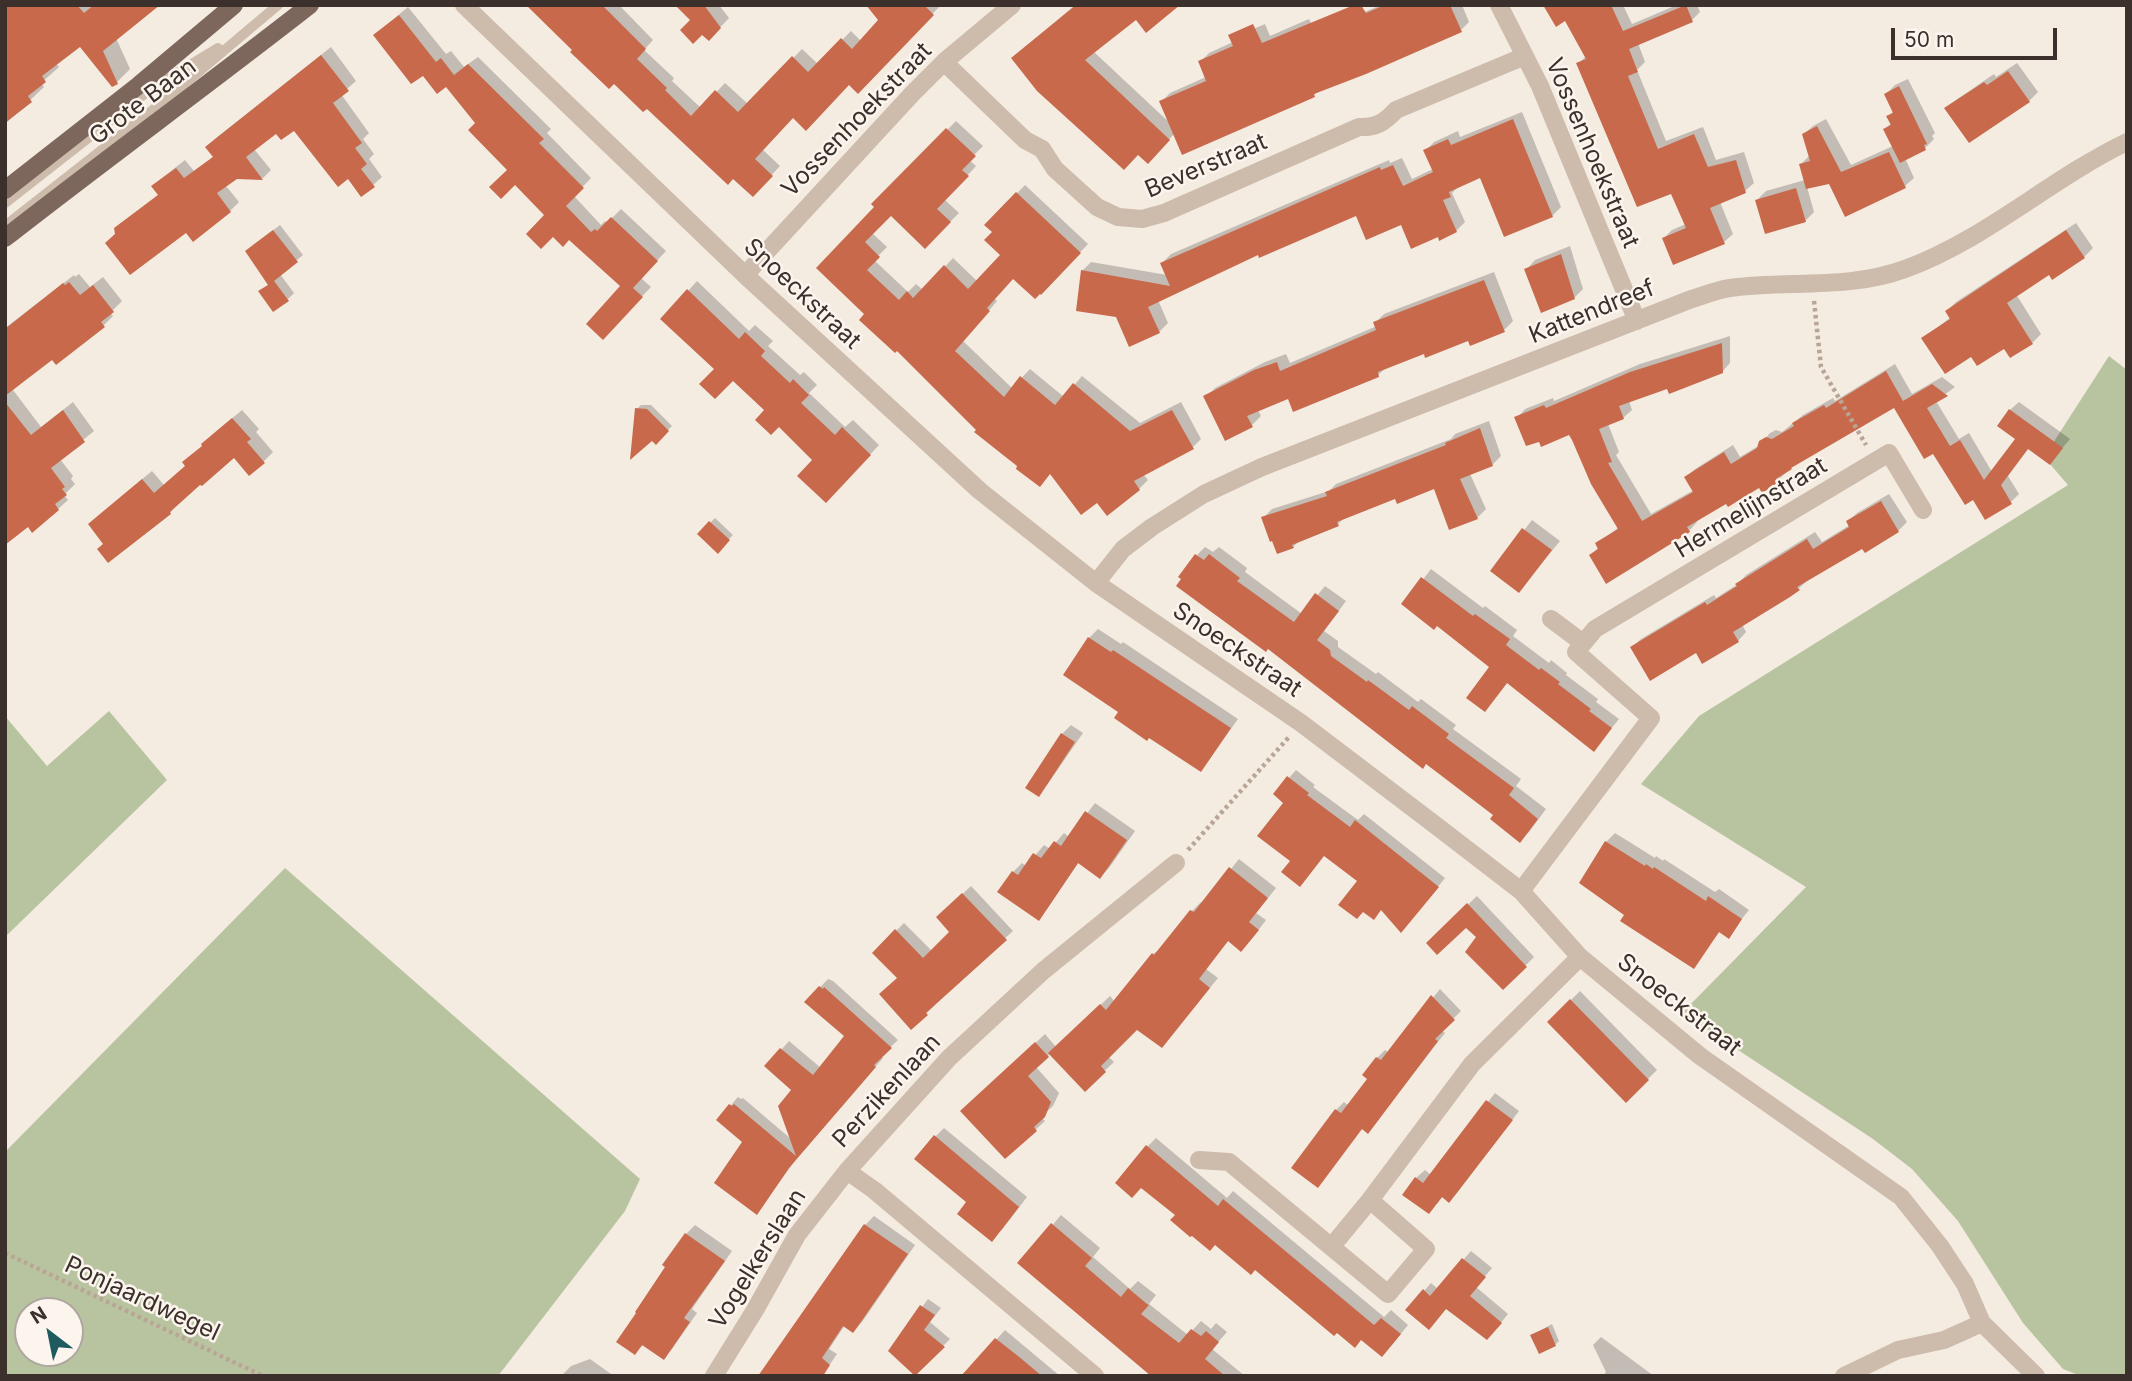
<!DOCTYPE html>
<style>
body{margin:0}
#map{position:relative;width:2132px;height:1381px;overflow:hidden;background:#f4ebe1;font-family:Inter,sans-serif}
canvas{display:block}
.frame{position:absolute;inset:0;border:7px solid #3b302b;pointer-events:none}
.north{position:absolute;left:14px;top:1297px;width:70px;height:70px;box-sizing:border-box;background:#fbf5ee;border:2px solid #aea6a0;border-radius:50%;rotate:328deg;font-size:19px;font-weight:700;line-height:28px;text-align:center;color:#3b302b}
.north::after{content:'';display:block;margin:auto;width:24px;height:32px;background:#1f5a5e;clip-path:polygon(50% 0,100% 100%,50% 72%,0 100%)}
.scale{position:absolute;left:1891px;top:28px;width:166px;height:32px;box-sizing:border-box;border:4px solid #3b302b;border-top:0;padding-left:9px;font-size:21px;line-height:24px;white-space:nowrap;color:#3b302b;-webkit-text-stroke:5px #fbf5ee;paint-order:stroke}
</style>
<div id="map">
<canvas width="2132" height="1381"></canvas>
<div class="frame"></div>
<div class="north">N</div>
<div class="scale">50 m</div>
</div>
<script>
const g = document.querySelector('canvas').getContext('2d');
g.lineJoin = 'round';
function paint(path, color) { g.fillStyle = color; g.fill(path, 'evenodd'); }
function trace(path, color, width, dash) { g.strokeStyle = color; g.lineWidth = width; g.lineCap = dash ? 'butt' : 'round'; g.setLineDash(dash || []); g.stroke(path); }
function write(font, color, halo, rows, align = 'center') {
  g.font = font + ' Inter,sans-serif'; g.lineWidth = 5; g.setLineDash([]); g.textBaseline = 'middle'; g.strokeStyle = halo; g.fillStyle = color; for (const [text, x, y, turn = 0] of rows) {
    g.save(); g.translate(x, y); g.rotate((+turn || 0) * Math.PI / 180); g.textAlign = isNaN(turn) ? turn : align; if (halo) g.strokeText(text, 0, 0); g.fillText(text, 0, 0); g.restore();
  }
}
paint(new Path2D(`
 M2109,356L2127,370V1376H2081L2063,1369L2023,1323L1958,1221L1912,1169L1873,1139L1682,1013L1806,887L1641,784L1699,716L2068,485L2044,457Z
 M109,711L167,780L5,937V716L47,766Z
 M285,868L640,1179L625,1211L498,1376H5V1152ZM70,1311V1353H28V1311Z`), '#b8c4a0');
paint(new Path2D(`
 M5,5H157L116,38L130,69L117,82L80,45L56,63L59,67L41,83L44,87L5,124Z
 M531,5H619L653,40L644,50L674,78L672,81L701,108L725,83L748,104L802,49L818,64L851,31L861,41L881,20L883,5H941L858,91L849,83L793,116L762,149L780,166L753,195L647,106L575,50Z
 M706,5H719L729,18L709,39L702,33L682,30Z
 M1075,5H1177L1136,17L1094,52L1171,124L1161,102L1170,93L1206,77L1200,62L1209,53L1233,42L1242,34L1265,24L1270,36L1309,19L1316,33L1381,5H1462L1469,22L1461,30L1320,90L1314,95L1175,133L1148,162L1022,50Z
 M1546,5H1623L1632,24L1677,5H1697L1700,12L1692,20L1638,43L1645,62L1637,70L1666,141L1703,127L1716,160L1744,152L1754,183L1745,191L1720,202L1733,234L1724,242L1664,238L1672,230L1686,224L1672,192L1578,64L1586,56L1566,18Z
 M408,7L446,54L451,51L464,67L478,57L551,129L547,133L591,178L574,196L601,225L605,221L607,223L621,209L666,251L641,278L651,287L603,337L623,286L547,215L509,170L477,123L446,85L384,27Z
 M331,47L356,81L341,94L369,133L363,139L374,154L369,159L382,177L373,185L348,177L295,128L277,132L254,149L271,170L263,178L237,177L226,186L239,202L230,211L186,230L116,228L159,194L154,186L162,178L185,160L194,171L214,156L207,147L216,138Z
 M2017,63L2038,92L2029,101L1947,109L1956,100L1994,74L1996,77Z
 M1908,79L1935,133L1932,136L1934,139L1925,148L1905,158L1914,178L1905,186L1830,182L1807,187L1814,212L1805,221L1757,200L1766,191L1805,180L1801,164L1810,155L1804,134L1813,126L1826,119L1851,165L1893,146L1885,129L1891,123L1888,116L1894,111L1886,94L1895,85Z
 M1522,112L1561,207L1552,216L1481,175L1459,186L1452,193L1465,222L1456,231L1439,235L1402,223L1357,213L1259,253L1158,300L1168,323L1159,332L1117,316L1082,271L1091,262L1167,275L1162,263L1171,254L1389,160L1390,163L1402,158L1412,179L1433,169L1425,151L1434,142L1458,131L1460,137Z
 M956,121L983,146L969,160L976,166L945,200L959,213L925,247L891,214L872,233L887,247L874,260L908,292L916,284L923,290L953,258L977,281L1002,255L995,231L987,224L1025,185L1088,244L1041,293L1013,277L994,298L997,301L963,341L1012,388L1030,369L1064,397L1082,376L1140,423L1181,402L1201,439L1192,448L1143,474L1148,480L1139,489L1051,472L979,430L867,314L818,268L877,207L874,204Z
 M2076,223L2093,248L2084,257L2050,273L2016,294L2041,334L2032,343L1971,354L1924,338L1951,317L1947,311L1956,302Z
 M280,225L303,255L280,274L294,293L288,299L260,291L269,284L253,245Z
 M1570,246L1583,289L1574,298L1526,270L1535,260Z
 M1494,272L1513,321L1504,330L1425,352L1387,367L1378,375L1289,397L1258,410L1261,416L1252,425L1226,439L1206,397L1215,388L1265,362L1286,354L1290,363L1377,326L1375,323L1384,314Z
 M79,274L90,287L103,277L122,301L110,313L113,316L103,326L52,357L13,390L41,427L73,402L94,431L60,459L73,476L71,479L75,484L64,495L68,500L58,509L5,495V328L74,275L75,277Z
 M697,281L749,331L755,325L773,341L768,346L800,375L804,372L817,385L809,393L845,427L853,420L879,445L835,492L815,459L767,410L733,378L716,369L663,319Z
 M1730,336V363L1722,372L1668,386L1629,401L1632,410L1623,418L1608,424L1619,452L1616,455L1651,514L1694,490L1686,477L1695,469L1733,445L1740,457L1760,445L1770,433L1776,430L1782,432L1803,415L1833,398L1835,401L1895,364L1912,394L1942,377L1955,387L1936,401L1959,439L1969,433L1992,472L2017,439L2010,410L2019,402L2070,439L2050,463L2029,447L2008,476L2019,494L2011,502L1974,498L1894,406L1796,463L1777,481L1759,485L1696,520L1697,522L1689,531L1591,555L1599,547L1597,544L1619,527L1570,433L1517,418L1525,409L1553,398L1554,401L1640,364Z
 M641,405H651L672,426L656,442L637,409Z
 M242,410L259,429L256,432L273,452L264,461L249,474L235,455L179,502L170,513L105,543L99,515L152,471L164,485L187,465L212,435Z
 M1489,421L1501,456L1492,465L1470,474L1486,509L1477,518L1435,486L1396,496L1345,517L1338,524L1300,540L1293,547L1263,518L1272,509L1329,491L1336,484L1451,439L1455,434Z
 M1889,494L1907,522L1898,531L1865,550L1863,547L1807,581L1798,589L1742,624L1746,632L1738,641L1697,651L1632,647L1641,639L1714,595L1716,598L1738,584L1746,575L1815,532L1822,542L1850,525L1848,521L1857,513Z
 M715,518L733,535L717,551L699,534Z
 M1532,520L1560,541L1519,591L1493,570Z
 M1205,547L1213,552L1219,547L1247,568L1245,572L1302,614L1325,586L1346,601L1324,631L1338,641V647L1376,674L1378,672L1418,702L1421,699L1456,725L1453,729L1521,779L1516,786L1546,809L1529,832L1520,840L1495,815L1197,555Z
 M1431,569L1483,608L1485,606L1517,630L1513,636L1549,663L1551,660L1567,673L1566,675L1598,699L1596,702L1619,719L1594,750L1508,682L1493,701L1491,666L1437,624L1404,604Z
 M1098,629L1121,644L1123,642L1238,719L1209,760L1200,769L1065,674L1089,638Z
 M1071,725L1083,733L1047,785L1038,794L1062,734Z
 M1296,770L1315,785L1313,787L1358,820L1364,814L1445,878L1409,923L1325,854L1292,861L1286,802L1289,778Z
 M1095,803L1135,831L1109,868L1100,877L1079,862L1047,909L1038,918L999,892L1013,872L1022,863L1026,866L1044,845L1050,849L1064,833L1069,837Z
 M1615,833L1655,858L1656,856L1663,861L1664,859L1715,892L1719,889L1749,910L1728,936L1720,931L1694,966L1626,914L1606,842Z
 M1239,859L1276,888L1256,913L1266,920L1250,941L1229,940L1206,969L1218,978L1162,1046L1137,1028L1108,1056L1114,1062L1085,1089L1051,1053L1036,1067L1059,1093L1053,1106L1041,1117L1045,1121L1005,1157L971,1103L1045,1034L1056,1047L1110,996L1115,1002L1153,954L1163,947L1192,911L1201,902L1203,904Z
 M971,886L1013,931L933,1004L935,1005L911,1028L900,977L874,953L904,923L932,951L952,932L938,917Z
 M1477,896L1534,957L1503,988L1478,937L1466,926L1428,943Z
 M828,979L833,981L898,1040L881,1056L883,1058L797,1158L757,1213L744,1141L731,1105L738,1097L741,1099L743,1098L791,1139L794,1089L767,1066L789,1041L821,1068L846,1036L806,1002Z
 M1440,989L1461,1011L1442,1030L1445,1033L1368,1132L1336,1110L1344,1102L1349,1106L1369,1079L1365,1075L1377,1058L1385,1050L1389,1053Z
 M1580,991L1657,1070L1626,1101L1549,1022Z
 M1495,1093L1519,1111L1457,1193L1449,1201L1443,1196L1437,1204L1416,1178L1425,1170L1431,1175Z
 M944,1128L1027,1197L1001,1231L969,1202L935,1137Z
 M1156,1138L1227,1198L1233,1191L1384,1317L1391,1310L1408,1325L1391,1346L1362,1338L1177,1215L1147,1147Z
 M1061,1215L1100,1248L1093,1257L1130,1289L1138,1281L1156,1295L1149,1304L1188,1335L1201,1321L1211,1329L1216,1323L1227,1332L1212,1349L1245,1376H1154L1020,1263Z
 M874,1216L915,1245L862,1322L853,1331L845,1325L829,1349L837,1354L822,1376H760L865,1225Z
 M695,1225L732,1251L692,1309L697,1313L672,1349L663,1358L644,1344L635,1353L639,1313L686,1234Z
 M1471,1251L1492,1268L1476,1287L1508,1314L1495,1330L1447,1307L1429,1327L1424,1291L1431,1283L1438,1289Z
 M928,1299L941,1308L930,1322L950,1339L915,1374L890,1351Z
 M1552,1324L1559,1341L1555,1345L1532,1335Z
 M1005,1330L1060,1376H964Z
 M1601,1337L1654,1376H1603L1606,1372L1593,1345Z
 M590,1359L614,1376H561L571,1366Z`), '#0003');
paint(new Path2D(`
 M5,5H77L84,13L94,5H160L103,51L118,84L112,87L80,47L42,76L46,82L28,96L32,102L5,123Z
 M526,5H602L646,49L637,59L667,88L665,90L691,116L715,90L738,112L792,56L808,72L841,38L852,49L878,20L866,5H924L934,15L858,94L849,85L806,131L793,118L755,159L773,176L753,197L733,179L728,185L647,109L643,112L614,84L609,89L570,52L572,50Z
 M675,5H704L721,28L709,41L702,35L693,44L680,30L690,20Z
 M1076,5H1180L1146,33L1136,20L1085,60L1170,140L1148,164L1138,155L1124,170L1037,91L1011,58Z
 M1354,5H1361L1366,13L1385,5H1450L1462,32L1366,74L1314,94L1315,97L1182,155L1159,101L1206,81L1198,61L1233,46L1228,35L1253,24L1262,43Z
 M1543,5H1611L1623,31L1686,5L1693,22L1629,49L1638,72L1628,76L1658,149L1694,134L1708,167L1736,160L1746,193L1710,208L1725,244L1673,265L1662,238L1686,228L1671,194L1637,207L1576,63L1586,59L1565,21L1556,27Z
 M399,15L436,62L441,58L454,75L468,64L544,139L539,143L584,188L566,206L591,232L595,229L597,231L611,217L658,261L633,288L643,297L603,340L586,324L620,286L569,240L563,247L553,237L541,249L526,234L544,215L515,185L501,199L489,187L507,170L468,130L475,123L446,87L437,94L423,76L411,84L373,35Z
 M321,55L349,91L333,103L362,143L355,148L367,164L361,169L375,187L361,197L348,179L338,187L294,131L281,140L276,134L246,157L263,180L237,179L217,193L231,212L193,242L186,233L130,275L105,243L115,234L114,228L158,195L151,186L176,168L184,178L213,157L205,147Z
 M2008,71L2030,102L1969,143L1944,108L1984,82L1987,85Z
 M1899,86L1927,144L1924,145L1926,150L1900,163L1883,129L1891,125L1886,116L1893,113L1884,94Z
 M1513,119L1553,217L1504,237L1480,178L1449,192L1451,197L1443,200L1457,232L1439,241L1438,237L1411,249L1401,225L1366,240L1356,216L1259,258L1258,255L1148,307L1160,333L1129,347L1116,317L1076,311L1081,270L1170,286L1160,263L1380,167L1381,170L1393,165L1403,186L1433,172L1423,150L1448,139L1451,145Z
 M1817,126L1841,172L1889,152L1906,188L1845,217L1829,184L1806,189L1799,164L1810,161L1802,134Z
 M946,128L976,156L962,170L969,176L937,209L951,222L925,249L891,216L865,242L880,257L867,270L899,300L907,291L913,298L944,265L968,289L1000,255L984,240L992,232L984,225L1016,192L1081,253L1041,295L1040,294L1035,299L1013,279L987,308L990,311L955,351L1004,397L1020,376L1055,405L1073,383L1130,431L1172,410L1194,449L1134,481L1140,490L1107,516L1097,503L1081,515L1050,474L1040,487L1016,469L1017,466L974,432L976,430L897,351L895,353L859,320L864,314L816,268L874,207L871,204Z
 M1796,188L1806,222L1765,234L1755,200Z
 M273,230L298,262L274,281L289,301L273,312L258,291L268,285L245,251Z
 M2066,230L2085,258L2052,280L2049,275L2007,303L2033,344L2010,358L2004,349L1977,366L1971,357L1945,374L1921,338L1950,319L1945,311Z
 M1561,254L1575,299L1541,313L1524,269Z
 M1484,280L1505,332L1470,346L1468,341L1425,358L1424,354L1378,372L1379,377L1293,412L1288,399L1247,416L1253,427L1225,441L1203,396L1254,370L1277,362L1280,371L1376,330L1373,322Z
 M69,282L80,295L93,285L114,312L101,322L105,327L56,365L52,360L5,396V329L63,283L65,285Z
 M687,289L739,339L745,332L765,351L761,356L790,383L793,379L809,395L801,403L835,435L842,427L871,455L826,503L797,476L812,460L779,427L771,435L755,420L764,410L733,381L715,399L699,384L714,369L660,319Z
 M1722,343L1723,373L1669,394L1667,389L1619,406L1624,419L1599,429L1612,462L1608,463L1642,521L1693,492L1684,477L1724,452L1731,464L1757,448L1759,441L1766,437L1772,439L1794,426L1792,423L1824,405L1826,408L1886,371L1903,401L1932,384L1948,396L1927,408L1950,446L1960,440L1984,480L2015,439L1997,426L2009,409L2063,448L2050,465L2028,449L2001,485L2012,504L1985,520L1973,500L1965,505L1933,454L1924,459L1894,408L1791,468L1792,469L1776,479L1778,483L1762,493L1759,488L1728,507L1726,504L1687,527L1690,532L1606,584L1589,555L1598,549L1595,543L1618,529L1591,484L1572,440L1569,435L1541,447L1539,442L1526,446L1514,417L1544,405L1546,408L1630,372Z
 M5,402L31,435L63,410L85,442L51,468L65,487L62,489L67,495L55,504L59,510L32,533L28,527L5,545Z
 M635,408L647,409L669,431L656,445L652,441L630,460Z
 M232,418L251,439L247,442L265,463L249,476L234,458L202,486L200,485L170,512L171,514L108,563L97,549L103,544L88,524L142,479L154,493L185,466L182,462L202,446L201,444Z
 M1480,428L1493,466L1460,479L1478,519L1449,530L1434,489L1397,504L1395,499L1337,522L1339,526L1292,545L1294,548L1277,554L1272,541L1270,542L1261,517L1327,496L1325,492L1446,445L1445,443Z
 M1881,501L1899,532L1865,553L1862,549L1797,587L1800,590L1790,597L1733,632L1739,642L1702,664L1696,653L1650,681L1630,647L1705,602L1707,605L1737,586L1735,584L1807,539L1813,549L1849,527L1846,521Z
 M709,521L730,540L718,554L697,534Z
 M1522,528L1552,550L1519,593L1490,571Z
 M1195,554L1204,560L1209,554L1240,578L1237,581L1294,622L1315,593L1339,611L1317,640L1330,650L1331,656L1367,682L1368,680L1409,710L1412,706L1449,734L1446,738L1514,788L1509,795L1538,819L1520,843L1490,819L1493,815L1426,764L1423,769L1268,649L1266,652L1176,586L1181,579L1178,577Z
 M1421,577L1473,616L1475,614L1510,639L1506,645L1539,670L1541,668L1560,682L1558,684L1591,709L1589,711L1612,728L1594,752L1507,683L1485,712L1466,698L1489,667L1437,626L1434,630L1401,604Z
 M1088,637L1111,652L1113,650L1231,728L1201,772L1149,738L1147,741L1114,718L1118,712L1063,675Z
 M1061,733L1075,742L1039,797L1025,788Z
 M1287,776L1309,793L1307,795L1350,827L1355,820L1439,887L1401,933L1381,910L1374,920L1363,912L1357,919L1338,905L1357,881L1324,856L1300,887L1281,872L1290,861L1257,836L1283,803L1273,794Z
 M1085,811L1127,840L1100,879L1078,863L1039,921L997,892L1012,871L1018,875L1033,853L1041,858L1054,841L1061,846Z
 M1605,841L1645,866L1646,864L1653,869L1654,867L1706,901L1708,896L1742,919L1729,939L1719,932L1694,969L1620,921L1624,915L1579,883Z
 M1229,867L1268,898L1249,922L1259,930L1241,952L1228,941L1199,979L1210,988L1162,1048L1137,1030L1101,1066L1106,1072L1085,1092L1048,1053L1100,1004L1106,1010L1152,953L1154,955L1190,910L1194,912Z
 M962,893L1007,940L926,1013L928,1015L911,1030L879,994L897,978L872,953L895,929L923,958L949,932L936,917Z
 M1467,903L1527,967L1503,990L1465,952L1476,937L1466,928L1437,955L1426,943Z
 M819,986L823,989L824,987L892,1048L874,1065L876,1067L789,1168L757,1215L714,1183L742,1142L716,1120L729,1104L732,1106L734,1104L796,1156L778,1106L791,1090L764,1066L780,1048L813,1075L844,1036L804,1002Z
 M1431,995L1455,1020L1435,1039L1438,1041L1368,1134L1362,1129L1318,1188L1291,1168L1335,1109L1341,1113L1367,1079L1362,1075L1376,1057L1381,1060Z
 M1570,999L1649,1080L1626,1103L1547,1022Z
 M1035,1042L1049,1057L1028,1076L1051,1102L1045,1117L1034,1127L1037,1131L1005,1159L960,1111Z
 M1486,1100L1513,1120L1449,1203L1442,1197L1429,1214L1402,1195L1415,1177L1423,1183Z
 M934,1135L1019,1207L992,1242L957,1214L966,1202L914,1159Z
 M1146,1145L1218,1206L1223,1199L1374,1325L1381,1318L1401,1334L1382,1357L1361,1340L1355,1348L1337,1333L1334,1336L1255,1270L1251,1275L1215,1245L1210,1251L1192,1236L1190,1237L1170,1220L1175,1215L1141,1188L1132,1198L1115,1183Z
 M1051,1223L1092,1258L1085,1266L1121,1297L1128,1288L1147,1304L1149,1305L1141,1314L1179,1343L1191,1329L1201,1336L1206,1331L1219,1342L1205,1359L1225,1376H1151L1017,1263Z
 M864,1224L908,1254L856,1329L853,1333L843,1326L822,1358L830,1365L823,1376H758Z
 M685,1233L725,1261L684,1318L690,1322L664,1360L642,1345L635,1355L616,1342L636,1313L635,1312L665,1267L662,1265Z
 M1462,1258L1486,1277L1470,1296L1502,1323L1487,1340L1446,1309L1429,1330L1405,1310L1423,1289L1430,1296Z
 M920,1305L935,1315L924,1330L945,1347L915,1376L888,1351Z
 M1548,1327L1556,1346L1539,1354L1530,1335Z
 M995,1338L1018,1356L1042,1376H961Z`), '#c8694b');
trace(new Path2D(`
 M1814,301L1821,367L1866,445
 M1188,850L1289,737
 M5,1253L263,1376`), '#b9a596', 4.5, [3.5, 3.5]);
trace(new Path2D(`
 M5,203L152,88L218,48
 M5,226L163,102L278,5`), '#cdbbac', 10);
trace(new Path2D(`
 M464,5L745,275L980,491L1096,583L1301,723L1434,824L1521,891L1580,957L1700,1056L1901,1197L1940,1246L1965,1284L1982,1323L2036,1376
 M1499,5L1540,86L1637,321
 M944,62L1025,140L1042,149L1055,169L1097,207L1118,217L1142,219L1164,213L1359,127C1376,128 1385,122 1396,110L1525,56
 M745,275L912,94L944,62L1012,5
 M1096,583L1123,549L1152,527L1204,494L1262,467L1689,300C1702,296 1716,290 1730,288C1788,280 1848,290 1905,269C1985,240 2050,179 2127,142
 M1551,619L1583,643
 M1521,891L1651,718L1576,652L1595,629L1889,453L1923,510
 M1199,1160L1229,1162L1388,1294L1426,1249L1370,1200L1472,1064L1580,957
 M1332,1246L1370,1200
 M714,1376L755,1310L797,1235L847,1171
 M1095,1376L874,1190L847,1171L949,1058L1043,971L1176,863
 M1844,1376L1898,1350L1944,1340L1982,1323`), '#cdbbac', 18);
trace(new Path2D(`
 M5,190L139,85L234,5
 M5,238C106,159 209,84 310,5`), '#7d675c', 18);
write('24px', '#3b302b', '#fbf5ee', [
 ["Grote Baan",143,102,-37],
 ["Vossenhoekstraat",857,120,-46],
 ["Vossenhoekstraat",1592,153,67],
 ["Beverstraat",1206,166,-23],
 ["Snoeckstraat",802,294,43],
 ["Kattendreef",1592,312,-22],
 ["Hermelijnstraat",1751,508,-31],
 ["Snoeckstraat",1237,650,34],
 ["Snoeckstraat",1679,1005,38],
 ["Perzikenlaan",887,1091,-47],
 ["Vogelkerslaan",758,1259,-58],
 ["Ponjaardwegel",142,1299,25]
]);
</script>
